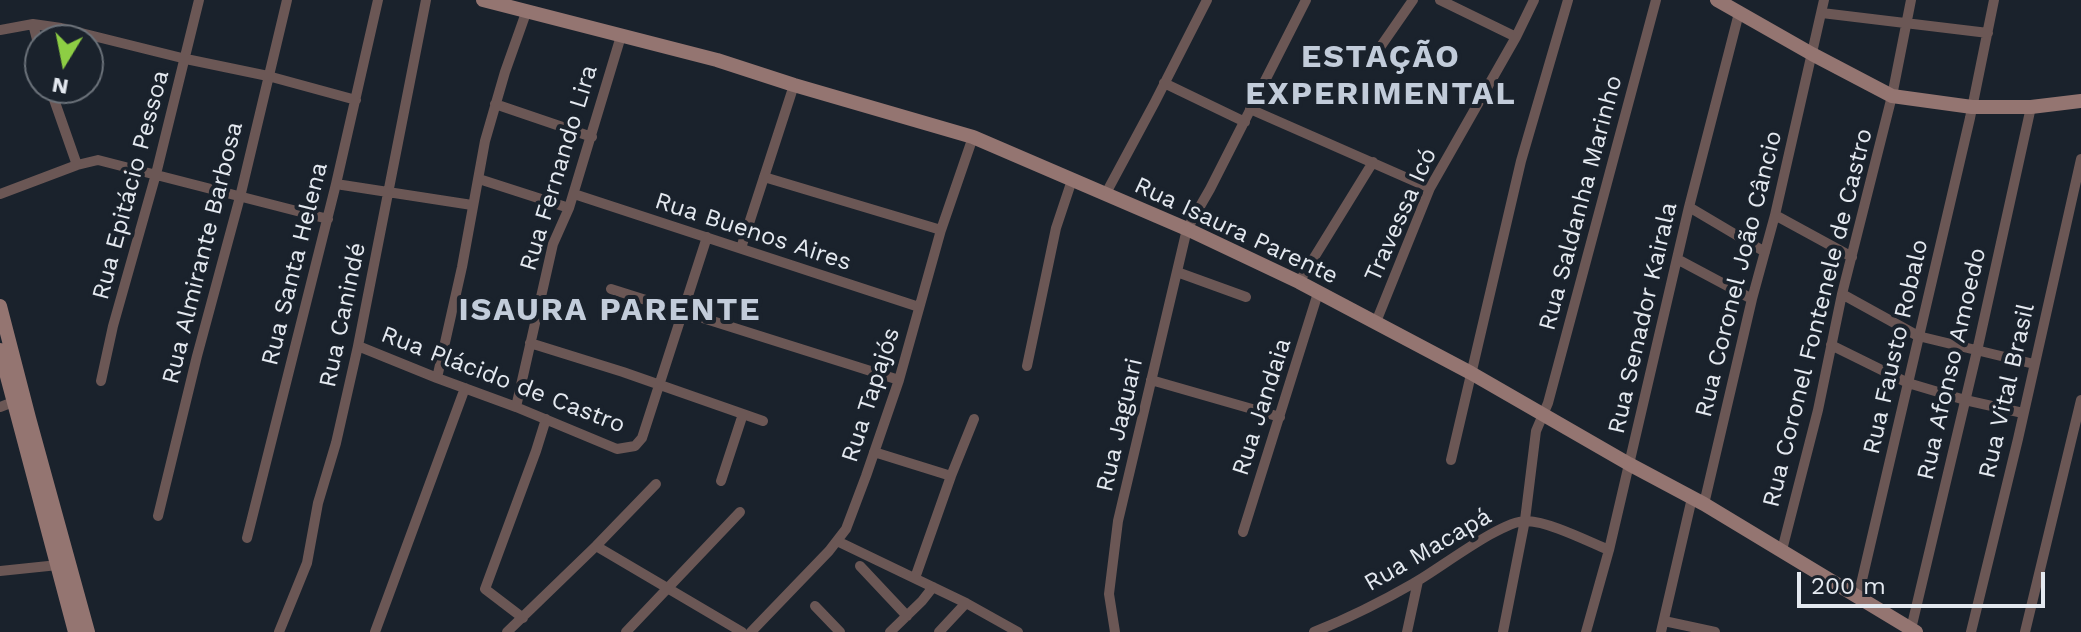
<!DOCTYPE html>
<meta charset="utf-8">
<style>
body{margin:0}
#map{position:relative;width:2081px;height:632px;overflow:hidden;background:#1a222c;font-family:"Work Sans",sans-serif}
canvas{display:block}
.north{position:absolute;left:24px;top:24px;width:80px;height:80px;box-sizing:border-box;background:#1a222c;border:2px solid #6b727a;border-radius:50%;rotate:190deg;font-size:22px;font-weight:700;line-height:32px;text-align:center;color:#e4e9f0}
.north::after{content:'';display:block;margin:auto;width:28px;height:36px;background:#8dce44;clip-path:polygon(50% 0,100% 100%,50% 72%,0 100%)}
.scale{position:absolute;left:1797px;top:572px;width:248px;height:36px;box-sizing:border-box;border:4px solid #e4e9f0;border-top:0;padding-left:10px;font-size:24px;line-height:28px;white-space:nowrap;color:#e4e9f0;-webkit-text-stroke:6px #1a222c;paint-order:stroke}
</style>
<div id="map">
<canvas width="2081" height="632"></canvas>
<div class="north">N</div>
<div class="scale">200 m</div>
</div>
<script>
const g = document.querySelector('canvas').getContext('2d');
g.lineJoin = 'round';
function trace(path, color, width, dash) { g.strokeStyle = color; g.lineWidth = width; g.lineCap = dash ? 'butt' : 'round'; g.setLineDash(dash || []); g.stroke(path); }
function write(font, color, halo, rows, align = 'center') {
  g.font = font + ' "Work Sans",sans-serif'; g.lineWidth = 8; g.setLineDash([]); g.textBaseline = 'middle'; g.strokeStyle = halo; g.fillStyle = color; for (const [text, x, y, turn = 0] of rows) {
    g.save(); g.translate(x, y); g.rotate((+turn || 0) * Math.PI / 180); g.textAlign = isNaN(turn) ? turn : align; if (halo) g.strokeText(text, 0, 0); g.fillText(text, 0, 0); g.restore();
  }
}
trace(new Path2D(`
 M1440,0L1516,37
 M1822,13L1988,33
 M33,24L40,51
 M0,30L33,24L61,28L186,59L268,76L356,100
 M1381,46L1413,0
 M1164,83L1245,122
 M50,88L77,165
 M495,104L592,137
 M1250,109L1430,188
 M764,177L941,230
 M479,179L569,208
 M336,184L472,205
 M0,194L77,165L98,160L328,219
 M574,194L919,307
 M1105,195L1155,102L1207,0
 M1689,207L1765,252
 M1775,215L1852,257
 M741,248L794,85
 M1677,259L1752,299
 M1177,272L1246,297
 M1299,282L1373,162
 M611,289L899,380
 M1842,294L1918,336L2034,364
 M1376,322L1430,188L1516,37L1534,0
 M530,343L623,372L763,421
 M1831,345L1908,383L1965,400L2023,413
 M358,346L437,378L516,407L617,449L635,446L642,438L707,237
 M1027,366L1056,228L1072,180
 M437,378L462,267L485,141L505,72L527,10
 M1151,380L1280,417
 M101,381L113,326L156,174L199,0
 M0,407L13,402
 M516,407L553,244L569,208L621,36
 M874,452L951,476
 M1451,460L1521,161L1568,0
 M721,481L743,414
 M1704,504L1752,299L1775,215L1824,0
 M158,516L197,356L240,197L287,0
 M1243,532L1318,293
 M247,538L336,184L378,0
 M837,541L966,603L1018,632
 M596,546L742,632
 M1782,550L1818,410L1842,294L1892,96L1911,0
 M860,566L907,616
 M0,571L58,565
 M915,578L951,476L974,419
 M1858,597L1970,118L1994,0
 M815,606L840,632
 M523,618L485,589L536,451L546,419
 M1664,621L1715,632
 M1911,629L1977,351L2031,107
 M279,632L307,563L318,503L336,443L358,346L426,0
 M375,632L465,388
 M507,632L596,546L656,484
 M626,632L740,512
 M751,632L829,551L846,529L866,476L899,380L941,230L973,137
 M890,632L922,601L933,587
 M939,632L966,603
 M1115,632L1109,594L1118,521L1187,229L1210,189L1306,0
 M1314,632C1349,618 1381,602 1414,583C1438,570 1503,519 1527,521C1550,522 1587,541 1609,550
 M1407,632L1418,581
 M1503,632L1525,520L1536,431L1548,403L1656,0
 M1586,632L1609,550L1689,207L1739,13
 M1661,632L1692,498
 M1971,632L2018,439L2081,159
 M2025,632L2081,400`), '#6b5755', 10);
trace(new Path2D(`
 M483,0L717,60L794,85L973,137L1187,229L1299,282L1471,373L1629,464L1704,504L1916,632
 M1717,0L1812,54L1892,96L1972,107H2031L2081,101
 M0,306L29,418L88,632
 M0,350L75,632`), '#947571', 14);
write('24px', '#e4e9f0', '#1a222c', [
 ["Rua Fernando Lira",559,168,-73],
 ["Rua Epitácio Pessoa",131,185,-75],
 ["Rua Saldanha Marinho",1581,203,-75],
 ["Travessa Icó",1401,215,-66],
 ["Rua Isaura Parente",1236,231,25],
 ["Rua Buenos Aires",753,232,18],
 ["Rua Almirante Barbosa",203,253,-76],
 ["Rua Santa Helena",295,264,-76],
 ["Rua Coronel João Câncio",1739,274,-76],
 ["Rua Canindé",343,315,-78],
 ["Rua Senador Kairala",1643,318,-77],
 ["Rua Coronel Fontenele de Castro",1818,318,-76],
 ["Rua Fausto Robalo",1896,347,-77],
 ["Rua Afonso Amoedo",1952,364,-77],
 ["Rua Plácido de Castro",503,380,21],
 ["Rua Vital Brasil",2007,391,-77],
 ["Rua Tapajós",871,395,-72],
 ["Rua Jandaia",1262,407,-72],
 ["Rua Jaguari",1120,425,-77],
 ["Rua Macapá",1428,550,-30]
]);
g.letterSpacing = '2px';
write('bold 32px', '#c2ccda', '#1a222c', [
 ["ESTAÇÃO",1381,58],
 ["EXPERIMENTAL",1381,95],
 ["ISAURA PARENTE",610,311]
]);
g.letterSpacing = '0px';
</script>
